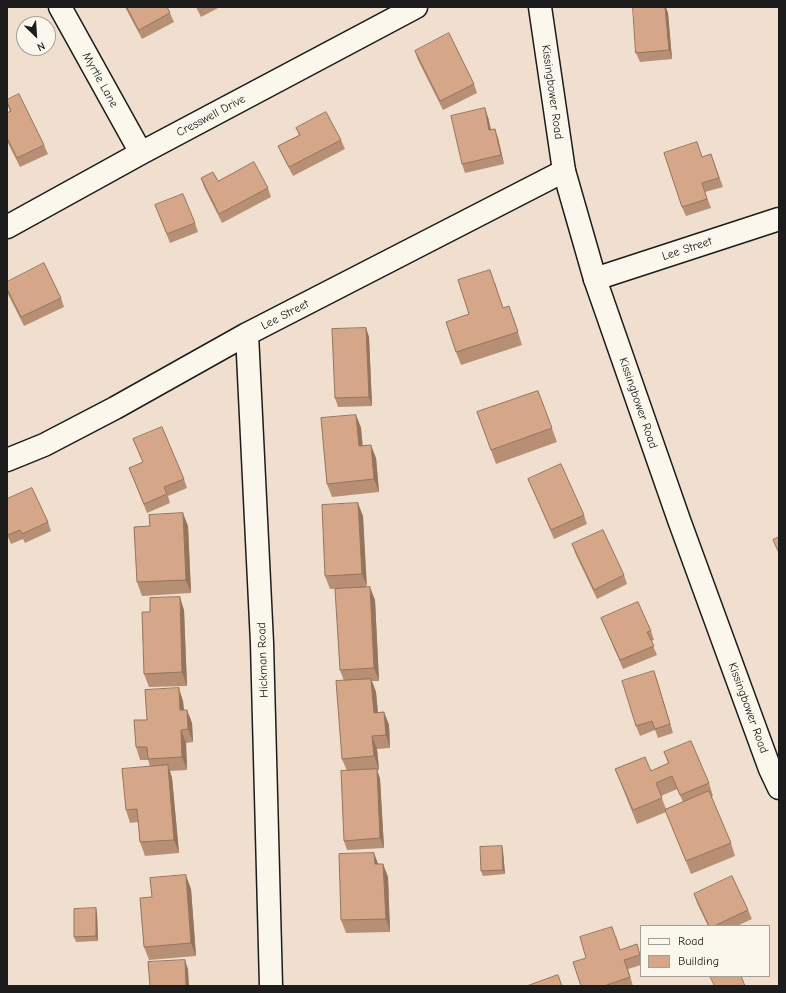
<!DOCTYPE html>
<style>
body{margin:0}
#map{position:relative;width:786px;height:993px;overflow:hidden;background:#f0dfce;font-family:"Comic Neue",sans-serif}
canvas{display:block}
.frame{position:absolute;inset:0;border:8px solid #1c1c1c;pointer-events:none}
.legend{position:absolute;left:640px;top:925px;width:130px;height:52px;box-sizing:border-box;background:#fbf7ec;border:1px solid #a29f99;margin:0;padding:5px 7px;list-style:none;font-size:12px;color:#1c1c1c}
.legend li{display:flex;align-items:center;gap:8px;height:20px}
.legend b{width:20px;border:1px solid #a29f99}
.north{position:absolute;left:16px;top:16px;width:40px;height:40px;box-sizing:border-box;background:#fbf7ec;border:1px solid #a29f99;border-radius:50%;rotate:155deg;font-size:11px;font-weight:700;line-height:16px;text-align:center;color:#1c1c1c}
.north::after{content:'';display:block;margin:auto;width:14px;height:18px;background:#1c1c1c;clip-path:polygon(50% 0,100% 100%,50% 72%,0 100%)}
</style>
<div id="map">
<canvas width="786" height="993"></canvas>
<div class="frame"></div>
<ul class="legend">
<li><b style="height:5px;background:#fbf7ec"></b>Road</li>
<li><b style="height:11px;background:#d5a687"></b>Building</li>
</ul>
<div class="north">N</div>
</div>
<script>
const g = document.querySelector('canvas').getContext('2d');
g.lineJoin = 'round';
function trace(path, color, width, dash) { g.strokeStyle = color; g.lineWidth = width; g.lineCap = dash ? 'butt' : 'round'; g.setLineDash(dash || []); g.stroke(path); }
function paint(path, color) { g.fillStyle = color; g.fill(path, 'evenodd'); }
function write(font, color, halo, rows, align = 'center') {
  g.font = font + ' "Comic Neue",sans-serif'; g.lineWidth = 3; g.setLineDash([]); g.textBaseline = 'middle'; g.strokeStyle = halo; g.fillStyle = color; for (const [text, x, y, turn = 0] of rows) {
    g.save(); g.translate(x, y); g.rotate((+turn || 0) * Math.PI / 180); g.textAlign = isNaN(turn) ? turn : align; if (halo) g.strokeText(text, 0, 0); g.fillText(text, 0, 0); g.restore();
  }
}
const minor = new Path2D(`
 M60,7L141,153
 M7,227L141,153L416,7
 M595,279L779,219
 M247,334L262,643L271,986
 M7,460L44,445L115,408L247,334L564,171`);
const tertiary = new Path2D(`
 M540,7L564,171L595,279L679,520L770,769L779,788`);
trace(minor, '#1c1c1c', 25);
trace(tertiary, '#1c1c1c', 25);
trace(minor, '#fbf7ec', 22);
trace(tertiary, '#fbf7ec', 22);
paint(new Path2D(`
 M125,7H167L170,13L174,22L142,39Z
 M196,7H220L201,17Z
 M668,13L672,59L640,62L636,53Z
 M415,51L474,84L477,93L443,110L418,60Z
 M7,103L44,145L48,154L20,167L7,141V113L10,111Z
 M488,117L491,130L498,138L504,164L465,173L462,164Z
 M296,128L341,140L345,149L293,176L282,155L278,146L299,135Z
 M711,154L723,187L705,192L711,208L686,216L682,207L702,157Z
 M201,178L218,181L268,188L271,197L222,223L204,187Z
 M155,205L195,223L198,232L170,243Z
 M7,282L61,298L64,307L24,326L7,292Z
 M495,283L503,308L514,319L522,345L461,365L456,352L469,314Z
 M366,328L369,337L372,406L338,407L335,398Z
 M538,391L557,442L496,464L477,412Z
 M356,415L361,428L362,445L376,458L379,492L332,497L327,484Z
 M133,439L184,479L187,488L168,496L170,503L147,513L129,468L143,462Z
 M528,479L584,515L587,524L554,539L532,488Z
 M7,499L48,522L51,531L25,543L23,539L11,544L7,535Z
 M363,516L366,587L375,600L379,681H372L376,692L378,713L384,712L389,725L390,748L377,749L379,770H377L380,779L384,848L347,850L344,841L347,771L342,759L344,681L340,670L349,588L330,589L325,576Z
 M188,526L191,593L142,596L137,582Z
 M572,544L624,575L627,584L597,599L575,553Z
 M184,610L187,686L149,687L144,674Z
 M601,618L651,631L654,640L651,641L657,655L623,669Z
 M657,680L673,733L658,738L655,730L640,736L636,726Z
 M183,701L184,710H187L192,723L193,742L186,743L187,770L170,771L172,778L179,853L145,856L140,842L138,822L130,823L126,810L150,766L148,760H140L136,747L147,720Z
 M664,752L709,783L713,796L711,797L731,843L735,856L691,874L666,812L637,824L615,769L651,771L668,763ZM677,789L683,802L666,809L661,796Z
 M502,846L503,851L505,874L483,876L481,871Z
 M383,864L388,877L390,932L346,933L341,920Z
 M191,889L196,956L149,960L144,947L152,897Z
 M694,894L748,910L752,919L737,926H708L697,903Z
 M97,913L98,941L76,942L74,937Z
 M616,936L620,950L637,944L640,954L641,956V965L628,969L633,986H581L586,958Z`), '#b78f74');
paint(new Path2D(`
 M665,7H666L668,13L672,59L669,50Z
 M485,108L488,117L493,139L489,130Z
 M495,129L498,138L504,164L501,155Z
 M366,328L369,337L372,406L369,397Z
 M356,415L361,428L364,459L359,446Z
 M371,445L376,458L379,492L374,479Z
 M358,503L363,516L367,587L362,574Z
 M183,513L188,526L191,593L186,580Z
 M370,587L375,600L379,681L374,668Z
 M180,597L184,610L187,686L182,672Z
 M654,671L657,680L673,733L670,724Z
 M371,679L376,692L379,726L374,713Z
 M179,688L183,701L185,723L180,710Z
 M187,710L192,723L193,742L188,729Z
 M384,712L389,725L390,748L386,735Z
 M181,730L186,743L187,770L182,757Z
 M372,736L377,749L379,770L374,756Z
 M168,765L172,778L179,853L174,840Z
 M377,769L380,779L384,848L380,838Z
 M502,846L503,851L505,874L503,870Z
 M374,853L379,866L375,864Z
 M383,864L388,877L390,932L386,919Z
 M186,875L191,889L196,956L191,943Z
 M96,908L97,913L98,941L96,936Z
 M185,960L188,969L189,986H186Z`), '#95745e');
const building = new Path2D(`
 M127,7H167L170,13L139,30Z
 M633,7H665L669,50L636,53Z
 M449,33L474,84L440,101L415,51Z
 M19,94L44,145L17,158L7,138V113L11,111L7,102V100Z
 M485,108L489,130L495,129L501,155L462,164L451,116Z
 M326,112L341,140L289,167L278,146L300,135L296,128Z
 M697,142L702,157L711,154L719,178L702,183L707,199L682,207L664,153Z
 M254,162L268,188L219,214L201,178L213,172L218,181Z
 M183,194L195,223L167,234L155,205Z
 M44,263L61,298L21,317L7,289V282Z
 M490,270L503,308L509,306L518,332L456,352L446,322L469,314L458,280Z
 M366,328L369,397L335,398L332,329Z
 M538,391L552,428L491,450L477,412Z
 M356,415L359,446L371,445L374,479L327,484L321,418Z
 M162,427L184,479L164,487L167,494L144,504L129,468L143,462L133,439Z
 M561,464L584,515L551,530L528,479Z
 M32,488L48,522L22,534L20,530L8,535L7,533V499Z
 M358,503L362,574L325,576L322,505Z
 M183,513L186,580L137,582L134,527L150,526L149,515Z
 M603,530L624,575L594,590L572,544Z
 M779,537V553L773,540Z
 M370,587L374,668L340,670L335,589Z
 M180,597L182,672L144,674L142,612H150V598Z
 M638,602L651,631L647,632L654,646L620,660L601,618Z
 M654,671L670,724L655,729L652,721L636,726L622,681Z
 M371,679L374,713L384,712L386,735L372,736L374,756L342,759L336,681Z
 M179,688L180,710H187L188,729L181,730L182,757L148,759L147,747H136L134,720H147L145,690Z
 M691,741L709,783L680,795L672,776L656,783L662,798L633,810L615,769L645,757L651,771L669,763L664,752Z
 M168,765L174,840L140,842L137,809L126,810L122,769Z
 M377,769L380,838L344,841L341,771Z
 M709,791L731,843L686,861L665,810Z
 M502,846L503,870L481,871L480,847Z
 M374,853L375,864H383L386,919L341,920L339,854Z
 M186,875L191,943L144,947L140,898L152,897L150,878Z
 M732,876L748,910L714,926H709L694,894Z
 M96,908V936L74,937V909Z
 M612,927L620,950L637,944L640,955L624,960L630,977L604,986H581L573,962L586,958L580,937Z
 M185,960L186,986H150L148,962Z
 M558,975L562,986H527Z
 M710,976H741L745,986H715Z`);
paint(building, '#d5a687');
trace(building, '#95745e', 1);
write('12px', '#1c1c1c', '#fbf7ec', [
 ["Myrtle Lane",100,80,61],
 ["Kissingbower Road",552,92,82],
 ["Cresswell Drive",211,116,-28],
 ["Lee Street",687,249,-18],
 ["Lee Street",285,315,-27],
 ["Kissingbower Road",638,403,71],
 ["Hickman Road",263,660,-92],
 ["Kissingbower Road",748,708,70]
]);
</script>
